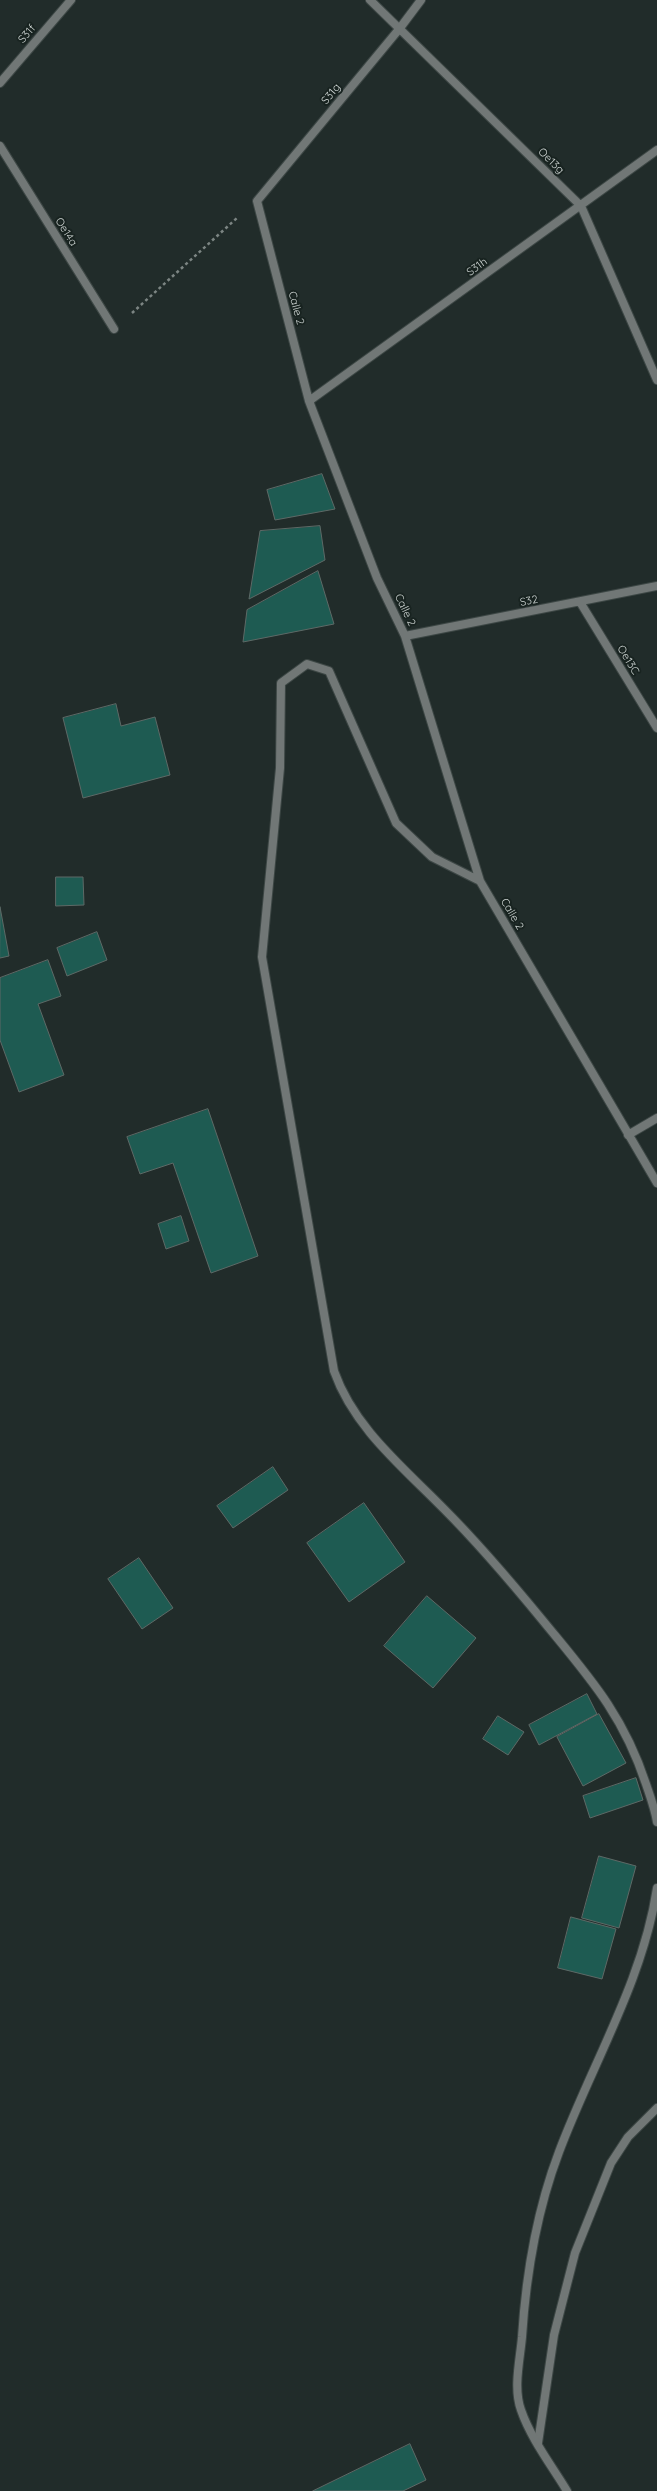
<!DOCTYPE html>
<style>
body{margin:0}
canvas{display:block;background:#212c2a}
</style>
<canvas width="657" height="2491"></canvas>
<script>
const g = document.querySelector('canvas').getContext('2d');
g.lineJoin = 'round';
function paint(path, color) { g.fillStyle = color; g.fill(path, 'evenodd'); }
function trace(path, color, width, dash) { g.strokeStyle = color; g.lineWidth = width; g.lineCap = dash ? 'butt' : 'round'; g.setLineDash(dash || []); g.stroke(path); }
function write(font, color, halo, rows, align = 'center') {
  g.font = font + ' Quicksand,sans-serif'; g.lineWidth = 4; g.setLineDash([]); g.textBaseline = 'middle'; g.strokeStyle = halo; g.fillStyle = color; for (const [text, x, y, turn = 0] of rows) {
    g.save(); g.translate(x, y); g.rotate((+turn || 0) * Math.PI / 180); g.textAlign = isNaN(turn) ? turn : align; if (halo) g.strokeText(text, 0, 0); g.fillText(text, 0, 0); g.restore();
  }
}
const building = new Path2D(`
 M322,474L335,509L275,520L267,490Z
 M320,526L325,560L249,599L260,531Z
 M318,571L334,624L243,642L247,610Z
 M116,704L121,726L155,717L170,775L83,798L63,718Z
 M56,877H83L84,905L56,906Z
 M0,907L9,956L0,958Z
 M97,932L107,960L67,976L57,948Z
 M48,960L61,996L38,1004L64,1075L19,1092L0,1040V978Z
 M208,1109L258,1256L211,1273L173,1163L140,1174L127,1137Z
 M181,1216L189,1241L166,1249L158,1224Z
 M273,1467L288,1490L233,1528L217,1506Z
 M364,1503L405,1562L349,1602L307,1543Z
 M139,1558L173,1608L142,1629L108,1579Z
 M427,1596L476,1638L433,1688L384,1646Z
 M587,1694L597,1714L539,1745L529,1725Z
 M599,1714L626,1763L583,1786L557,1737Z
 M498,1716L524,1732L508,1755L483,1739Z
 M636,1778L643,1800L590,1818L583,1796Z
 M599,1856L636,1866L619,1928L582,1918Z
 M571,1917L616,1929L602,1979L558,1968Z
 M410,2444L426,2480L403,2491H313Z`);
paint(building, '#1e5b52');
trace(building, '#5d6966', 1);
const lane = new Path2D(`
 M538,2443L554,2335L575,2253L611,2163L628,2137L657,2108`);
const street = new Path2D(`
 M370,0L581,206L657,380
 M421,0L400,28L257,201L309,401L377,578L405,636L480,881L657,1183
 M0,83L71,0
 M0,146L114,329
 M309,401L657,150
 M580,602L657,728
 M405,636L657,586
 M480,881L432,857L396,823L329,671L307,664L281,683L280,768L262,957L334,1371C354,1428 403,1467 444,1509C479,1544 512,1583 544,1622C589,1677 623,1714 646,1784C650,1796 655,1809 657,1822
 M628,1135L657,1118
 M567,2491C552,2466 531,2439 521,2410C513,2388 520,2360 522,2337C526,2275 537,2210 559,2152C592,2064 643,1981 657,1888`);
trace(lane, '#3d4745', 10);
trace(street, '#3d4745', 10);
trace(new Path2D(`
 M132,313L237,218`), '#7c8583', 2.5, [3, 3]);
trace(lane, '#717776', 8);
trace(street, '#717776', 8);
write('11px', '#cdd4d2', '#182320', [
 ["S31f",27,34,-49],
 ["S31g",331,94,-50],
 ["Oe13g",551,161,45],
 ["Oe14a",66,232,58],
 ["S31h",477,267,-36],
 ["Calle 2",296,308,75],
 ["S32",529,601,-11],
 ["Calle 2",405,610,65],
 ["Oe13C",628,660,59],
 ["Calle 2",512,914,60]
]);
</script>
